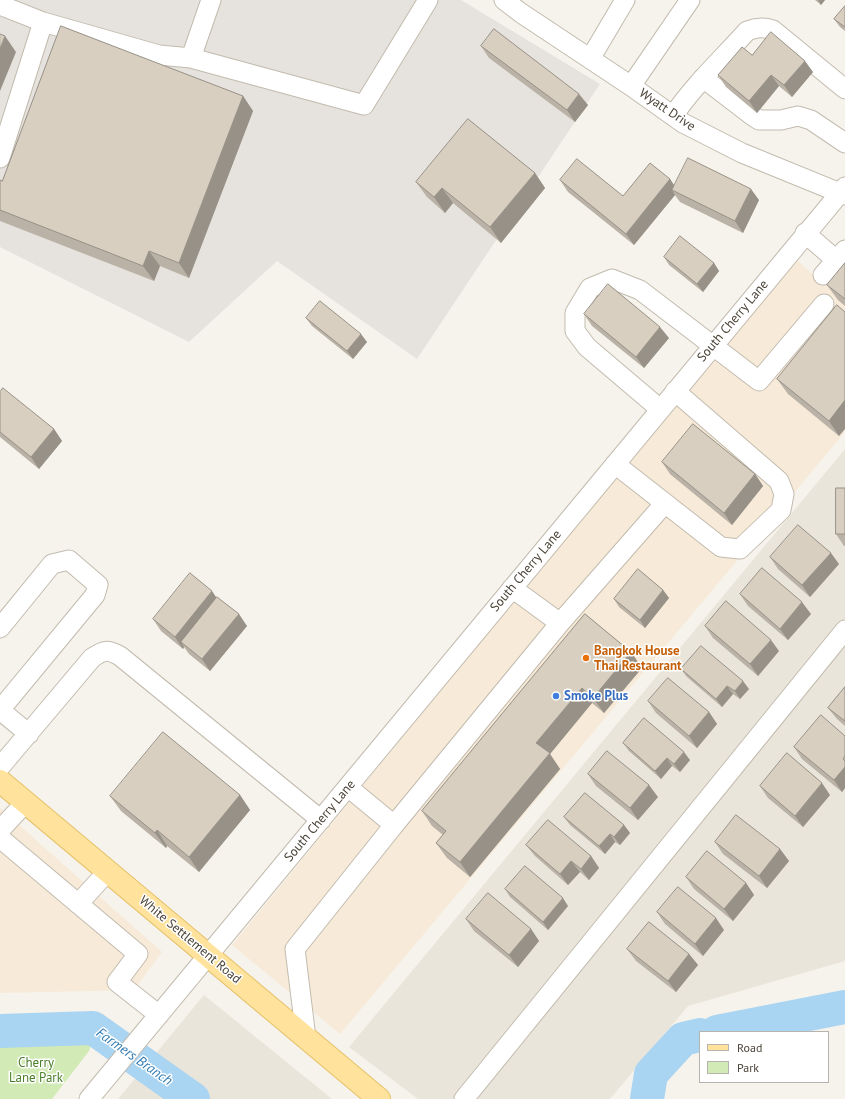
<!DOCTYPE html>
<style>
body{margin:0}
#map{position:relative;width:845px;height:1099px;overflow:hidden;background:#f6f3ec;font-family:"PT Sans",sans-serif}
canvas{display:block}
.legend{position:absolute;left:699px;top:1031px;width:130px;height:52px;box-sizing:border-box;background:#fff;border:1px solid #b7b4b0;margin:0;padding:5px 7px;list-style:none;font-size:12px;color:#4b4439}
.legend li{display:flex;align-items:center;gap:8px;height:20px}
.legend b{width:20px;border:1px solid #b7b4b0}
</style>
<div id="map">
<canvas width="845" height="1099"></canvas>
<ul class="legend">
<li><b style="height:5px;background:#ffe39c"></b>Road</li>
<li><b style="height:11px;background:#d2eab5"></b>Park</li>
</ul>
</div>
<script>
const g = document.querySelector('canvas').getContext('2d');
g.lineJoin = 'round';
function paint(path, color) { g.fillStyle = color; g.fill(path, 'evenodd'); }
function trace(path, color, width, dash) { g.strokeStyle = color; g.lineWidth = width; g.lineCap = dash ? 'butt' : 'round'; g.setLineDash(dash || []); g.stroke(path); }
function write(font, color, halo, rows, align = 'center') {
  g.font = font + ' "PT Sans",sans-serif'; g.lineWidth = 3; g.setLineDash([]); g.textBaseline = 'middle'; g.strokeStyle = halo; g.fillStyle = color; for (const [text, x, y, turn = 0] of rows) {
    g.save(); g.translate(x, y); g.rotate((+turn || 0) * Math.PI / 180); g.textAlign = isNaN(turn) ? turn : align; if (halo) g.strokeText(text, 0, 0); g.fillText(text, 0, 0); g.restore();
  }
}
paint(new Path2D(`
 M845,449V961L688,1006L610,1099H418L349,1047Z
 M204,995L332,1099H118Z`), '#eae5da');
paint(new Path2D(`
 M795,259L845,301V432L340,1034L232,945Z
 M0,808L162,952L134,990L0,993Z`), '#f7ead8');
paint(new Path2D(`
 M0,0H461L600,84L417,359L277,261L189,342L0,247Z`), '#e6e2dd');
paint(new Path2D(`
 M45,1041L92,1042L89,1051L52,1099H0V1044Z`), '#d2eab5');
trace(new Path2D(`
 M0,1031L93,1028L193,1099
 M717,1032L845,1007
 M647,1099L651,1074L683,1039L700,1035`), '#a9d4f2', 34);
const minor = new Path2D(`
 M211,0L191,58L364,105L428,0
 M504,0L521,13L631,86L683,123L742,153L845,195
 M0,5L43,22L159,55L191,58
 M590,59L625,0
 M703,78L750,114L759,120H781L798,116L811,120L845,143
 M631,86L690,0
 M673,116C694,85 722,59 747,31C757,27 764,27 773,30L845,89
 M0,158L43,22
 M805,233L836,260
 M823,275L845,250
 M660,409L587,347L575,331V313L590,288L612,279L640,290L759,381L824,304
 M615,464L721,547L740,549L781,510L784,494L779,481L675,391
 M560,623L665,503
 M0,628L52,564L69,560L98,585L95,595L0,710
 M0,710L29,734
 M0,767L92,658C104,650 107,649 120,656L321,820
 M394,825L560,623L512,588
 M0,830L26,802
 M0,838L138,954L117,982L159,1015
 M78,904L108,871
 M306,1038L295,949L394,825L348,787
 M89,1099L845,187
 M464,1099L845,630`);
const major = new Path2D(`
 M0,781L379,1099`);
trace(minor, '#c2bbae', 21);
trace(major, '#e6c16a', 24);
trace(minor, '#fff', 19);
trace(major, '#ffe39c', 22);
paint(new Path2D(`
 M815,0H825L821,5Z
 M845,6V31L840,27L834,19Z
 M481,46L588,105L575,122L489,58Z
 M752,55L813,72L792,97L779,86L757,113L726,87L718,75Z
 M243,96L253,111L189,278L160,266L154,281L0,221V180L2,181Z
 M535,173L545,188L501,243L453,203L445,213L427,197L416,182Z
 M670,179L674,186L759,200L743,233L680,202L675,195L634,245L568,192L560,180L623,196Z
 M664,257L714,263L719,271L703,292L669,265Z
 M845,263V306L838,300L827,285Z
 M837,305L839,436L788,394L777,379Z
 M584,314L669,338L644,368L592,326Z
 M306,318L367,342L353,359L312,326Z
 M0,392L54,429L62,441L39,469L0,437Z
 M662,462L755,474L763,486L732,525L670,474Z
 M845,488V546H844L836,534Z
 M770,557L839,564L810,597L778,569Z
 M663,590L669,598L645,628L619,607L614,599Z
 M740,594L811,614L788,640L748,606Z
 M216,598L247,626L210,671L189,654L184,647L183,649L161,631L153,619Z
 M585,614L631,652L642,668L604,713L592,703L550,754L560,769L470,877L447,858L436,843L443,835L432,826L422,811Z
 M705,626L779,651L758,676L713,638Z
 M681,669L749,689L740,699L733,694L722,707L687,677Z
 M845,687V726L837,719L828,708Z
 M648,701L709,712L717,724L697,748L656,713Z
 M845,736V788L842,792L802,759L794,747Z
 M623,743L690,760L680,772L672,766L661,779L629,751Z
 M588,774L658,797L638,820L596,786Z
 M760,786L830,795L803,827L768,798Z
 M240,795L250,810L199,872L167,846L166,848L121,811L110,796Z
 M564,817L624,825L630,833L620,845L615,842L605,854L570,825Z
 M715,842L780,849L789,861L767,888L723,854Z
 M526,845L591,856L599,868L589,880L580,872L568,885L535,856Z
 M686,877L746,883L754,895L733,921L694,889Z
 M505,889L568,906L548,930L510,897Z
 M657,912L724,930L703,956L665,924Z
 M466,919L531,929L539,941L518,967L474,931Z
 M627,949L689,954L698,965L676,992L636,961Z`), '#bab2a6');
paint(new Path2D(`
 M818,0H825L821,5Z
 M5,36L16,52L0,91V49Z
 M805,61L813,72L792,97L784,85Z
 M771,75L779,86L757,113L749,101Z
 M579,94L588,105L575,122L567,110Z
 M243,96L253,111L189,278L179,263Z
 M535,173L545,188L501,243L490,227Z
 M670,179L678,191L672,190L675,195L634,245L626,234Z
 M442,188L453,203L445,213L434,197Z
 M751,189L759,200L743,233L735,221Z
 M149,251L160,266L154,281L143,266Z
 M714,263L719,271L703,292L697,284Z
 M660,327L669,338L644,368L636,357Z
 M361,334L367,342L353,359L347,351Z
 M845,400V429L839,436L829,421Z
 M54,429L62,441L39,469L31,457Z
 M755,474L763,486L732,525L724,513Z
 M831,553L839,564L810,597L802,585Z
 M663,590L669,598L645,628L640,620Z
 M212,591L220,603L181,642L184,647L183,649L175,637Z
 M802,602L811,614L788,640L780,629Z
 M239,614L247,626L210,671L202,659Z
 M771,640L779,651L758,676L750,664Z
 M631,652L642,668L604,713L593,698Z
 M743,681L749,689L740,699L735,691Z
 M727,686L733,694L722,707L716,699Z
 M582,688L592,703L550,754L560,769L470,877L460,862L536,743Z
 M709,712L717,724L697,748L689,736Z
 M684,752L690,760L680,772L674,764Z
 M667,758L672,766L661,779L655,771Z
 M845,767V788L842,792L834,780Z
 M822,783L830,795L803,827L795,816Z
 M649,785L658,797L638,820L630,808Z
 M240,795L250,810L199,872L189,857Z
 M624,825L630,833L620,845L614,837Z
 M157,830L167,846L166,848L155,833Z
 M610,834L615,842L605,854L599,846Z
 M780,849L789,861L767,888L759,876Z
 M591,856L599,868L589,880L581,869Z
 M571,861L580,872L568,885L560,874Z
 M746,883L754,895L733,921L724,909Z
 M563,898L568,906L548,930L543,922Z
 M716,918L724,930L703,956L695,944Z
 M531,929L539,941L518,967L509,955Z
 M689,954L698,965L676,992L668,981Z`), '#979187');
const building = new Path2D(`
 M845,6V27L834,19Z
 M61,26L243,96L179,263L149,251L143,266L0,210V180L2,181Z
 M494,29L579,94L567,110L481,46Z
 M771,32L805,61L784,85L771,75L749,101L718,75L742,47L752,55Z
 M0,34L5,36L0,49Z
 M468,119L535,173L490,227L442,188L434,197L416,182Z
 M688,158L751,189L735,221L672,190Z
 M577,159L623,196L650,163L670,179L626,234L560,180Z
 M680,236L714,263L697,284L664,257Z
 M845,263V299L827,285Z
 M608,284L660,327L636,357L584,314Z
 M320,301L361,334L347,351L306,318Z
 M837,305L845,312V400L829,421L777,379Z
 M3,388L54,429L31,457L0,432V392Z
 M693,424L755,474L724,513L662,462Z
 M836,488H845V534H836Z
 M798,525L831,553L802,585L770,557Z
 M762,568L802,602L780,629L740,594Z
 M638,569L663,590L640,620L614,599Z
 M190,573L212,591L175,637L153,619Z
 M217,597L239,614L202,659L181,642Z
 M726,601L771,640L750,664L705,626Z
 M585,614L631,652L593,698L582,688L536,743L550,753L460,862L436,843L446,831L422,811Z
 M701,646L743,681L735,691L727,686L716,699L681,669Z
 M668,678L709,712L689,736L648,701Z
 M845,687V721L828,708Z
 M821,715L845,736V756L843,759L845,761V767L834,780L794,747Z
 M644,718L684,752L674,764L667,758L655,771L623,743Z
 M163,732L240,795L189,857L157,830L155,833L110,796Z
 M607,751L649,785L630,808L588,774Z
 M787,753L822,783L795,816L760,786Z
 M585,793L624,825L614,837L610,834L599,846L564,817Z
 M736,815L780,849L759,876L715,842Z
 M548,820L591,856L581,869L571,861L560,874L526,845Z
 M707,851L746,883L724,909L686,877Z
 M525,866L563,898L543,922L505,889Z
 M678,887L716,918L695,944L657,912Z
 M488,893L531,929L509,955L466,919Z
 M649,922L689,954L668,981L627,949Z`);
paint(building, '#d8cfc1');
trace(building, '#979187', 1);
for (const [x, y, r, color] of [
 [586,658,4,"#e8710a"],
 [556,696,4,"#3f7fe0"]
]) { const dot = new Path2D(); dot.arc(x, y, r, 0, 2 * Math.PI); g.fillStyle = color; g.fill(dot); trace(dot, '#fff', 1.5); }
write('13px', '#4b4439', '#fff', [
 ["Wyatt Drive",667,110,34],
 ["South Cherry Lane",733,321,-50],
 ["South Cherry Lane",526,571,-50],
 ["South Cherry Lane",320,821,-50],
 ["White Settlement Road",190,940,40]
]);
write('bold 13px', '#c56008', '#fff', [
 ["Bangkok House",594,651],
 ["Thai Restaurant",594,666]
], 'left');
write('bold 13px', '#366cbe', '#fff', [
 ["Smoke Plus",564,696]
], 'left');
write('13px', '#4a7f2a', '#fff', [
 ["Cherry",36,1063],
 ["Lane Park",36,1078]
]);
write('italic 14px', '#2e7ab2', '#fff', [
 ["Farmers Branch",134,1057,35]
]);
</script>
